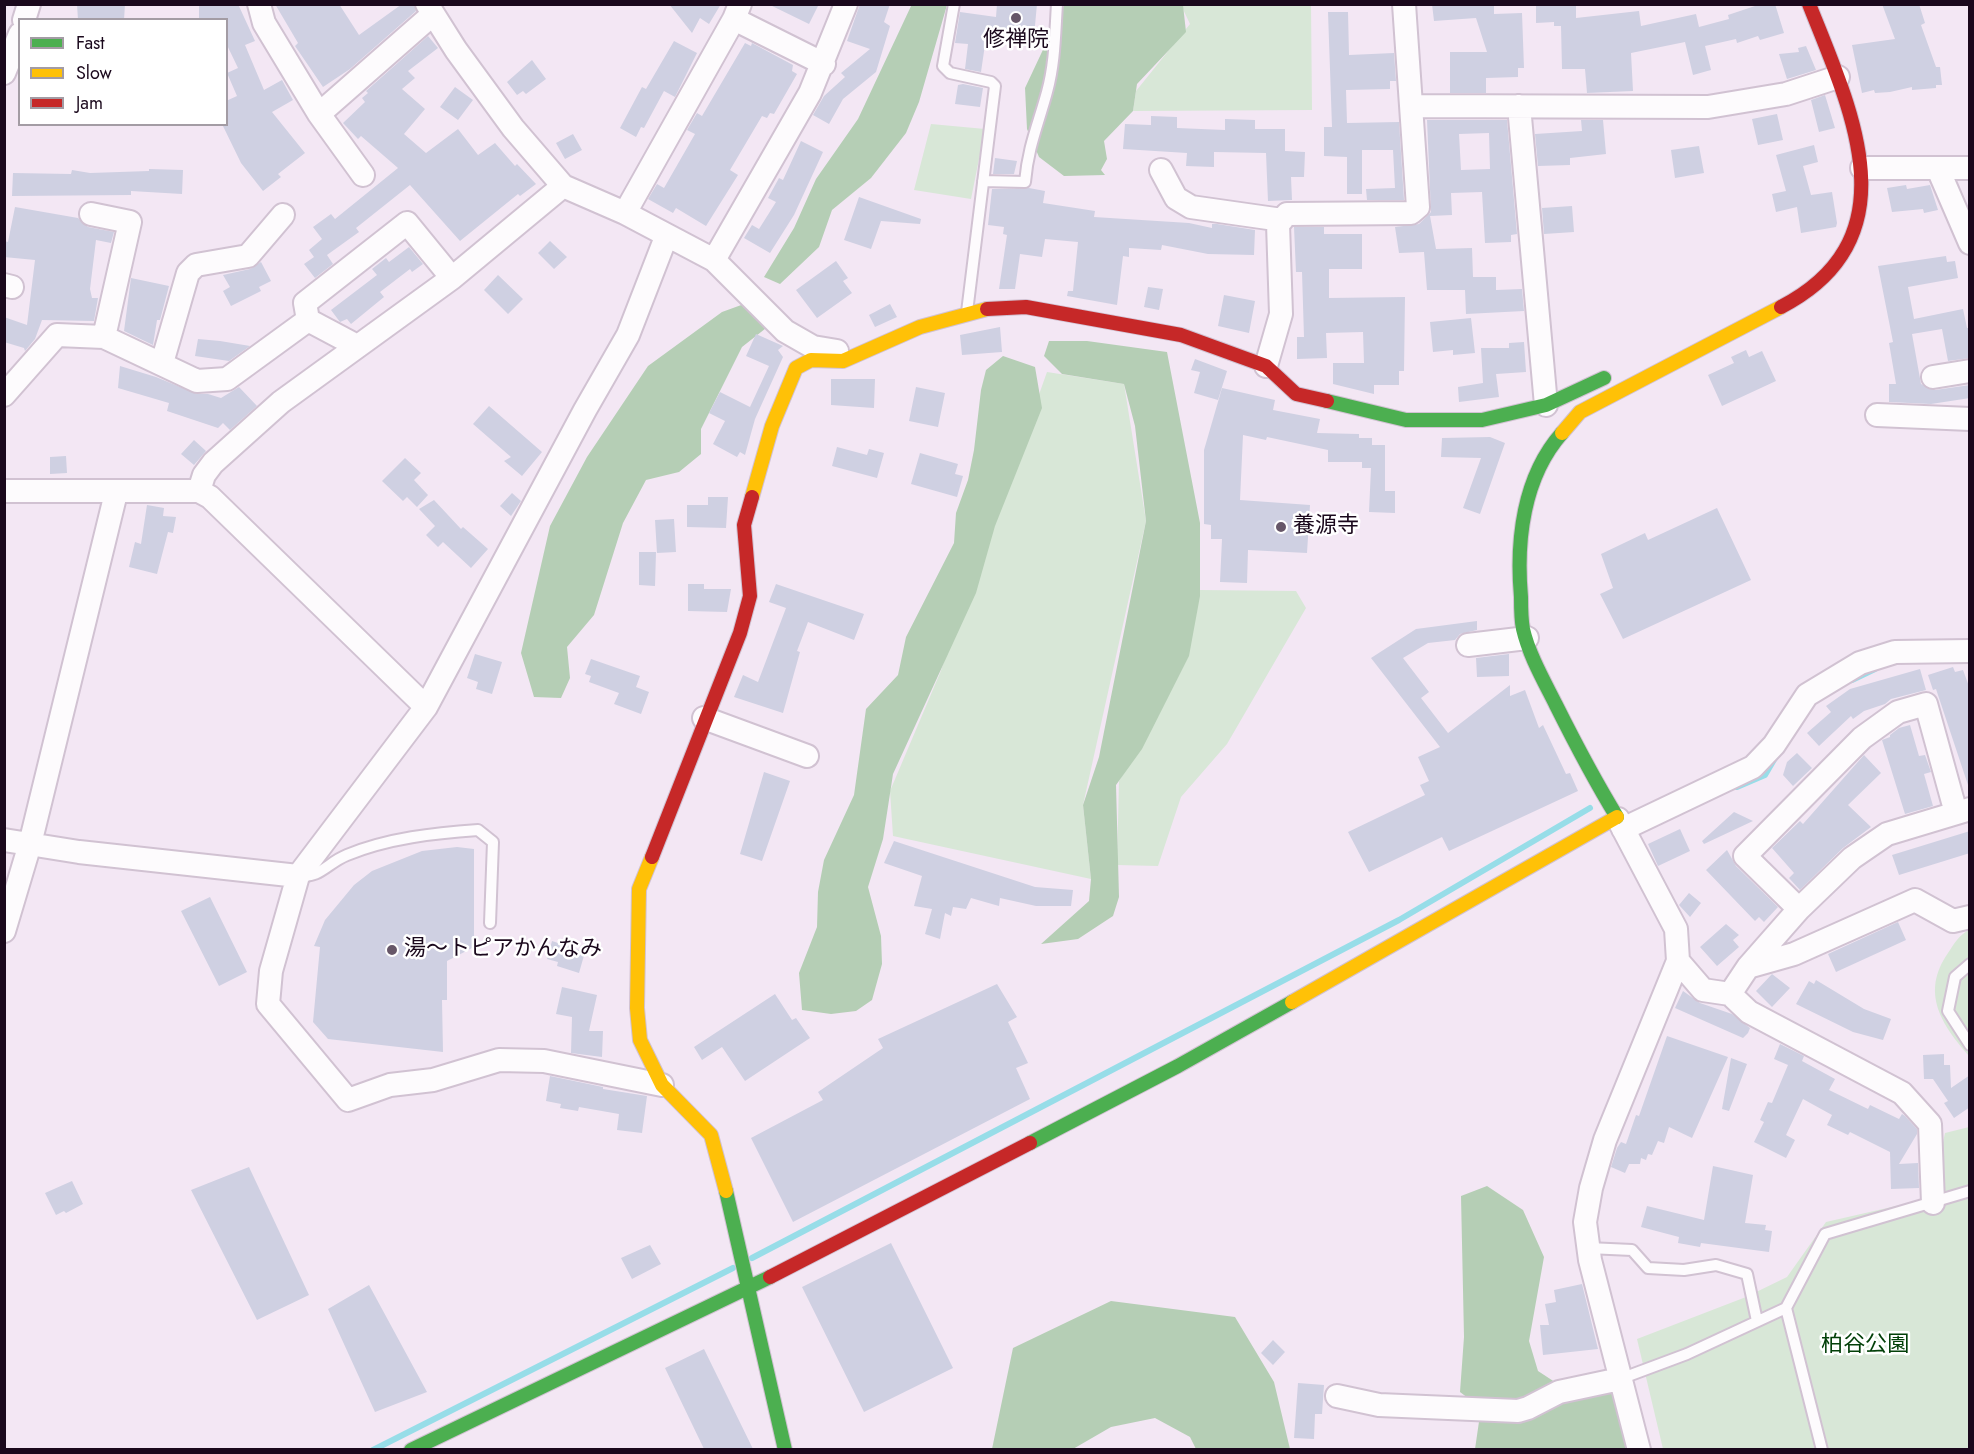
<!DOCTYPE html>
<meta charset="utf-8">
<style>
body{margin:0}
#map{position:relative;width:1974px;height:1454px;overflow:hidden;background:#f3e7f4;font-family:Jost,sans-serif}
canvas{display:block}
.frame{position:absolute;inset:0;border:6px solid #1a081c;pointer-events:none}
.legend{position:absolute;left:18px;top:18px;width:210px;height:108px;box-sizing:border-box;background:#fff;border:2px solid #a39ca4;margin:0;padding:8px 10px;list-style:none;font-size:18px;color:#1a081c}
.legend li{display:flex;align-items:center;gap:12px;height:30px}
.legend b{width:30px;border:2px solid #a39ca4}
</style>
<div id="map">
<canvas width="1974" height="1454"></canvas>
<div class="frame"></div>
<ul class="legend">
<li><b style="height:8px;background:#4caf50"></b>Fast</li>
<li><b style="height:8px;background:#ffc107"></b>Slow</li>
<li><b style="height:8px;background:#c62828"></b>Jam</li>
</ul>
</div>
<script>
const g = document.querySelector('canvas').getContext('2d');
g.lineJoin = 'round';
function paint(path, color) { g.fillStyle = color; g.fill(path, 'evenodd'); }
function trace(path, color, width, dash) { g.strokeStyle = color; g.lineWidth = width; g.lineCap = dash ? 'butt' : 'round'; g.setLineDash(dash || []); g.stroke(path); }
function write(font, color, halo, rows, align = 'center') {
  g.font = font + ' Jost,"Noto Sans JP",sans-serif'; g.lineWidth = 5; g.setLineDash([]); g.textBaseline = 'middle'; g.strokeStyle = halo; g.fillStyle = color; for (const [text, x, y, turn = 0] of rows) {
    g.save(); g.translate(x, y); g.rotate((+turn || 0) * Math.PI / 180); g.textAlign = isNaN(turn) ? turn : align; if (halo) g.strokeText(text, 0, 0); g.fillText(text, 0, 0); g.restore();
  }
}
paint(new Path2D(`
 M1181,5H1311L1312,110L1133,111L1136,91L1190,24Z
 M931,124L985,129L971,199L914,190Z
 M1047,372L1124,384L1146,521L1083,805L1091,879L893,836L890,791L940,673Z
 M1200,590L1296,591L1306,608L1227,744L1181,797L1158,866L1117,865L1119,781L1158,716L1188,657Z
 M1969,930V1056C1942,1025 1920,993 1948,953C1954,944 1959,935 1969,930Z
 M1969,1127V1449H1663L1637,1339L1746,1297L1787,1277L1826,1222L1931,1198L1945,1133Z`), '#d8e7d7');
paint(new Path2D(`
 M912,4L947,5L919,102L906,133L871,178L832,210L819,247L780,284L764,277L794,228L816,179L858,119Z
 M1064,5H1183L1186,32L1137,84L1133,111L1104,141L1107,159L1101,170L1105,175L1064,176L1039,157L1027,129L1025,88Z
 M755,300L775,321L742,347L701,429V454L679,472L646,480L623,523L594,615L567,647L570,678L561,698L534,697L521,653L550,526L587,457L648,366L722,312Z
 M1049,341H1087L1167,352L1200,523V596L1189,656L1142,749L1116,785L1119,897L1113,916L1078,939L1041,944L1089,901L1091,879L1083,805L1099,757L1146,521L1135,426L1124,384L1062,374L1044,356Z
 M1003,356L1035,367L1042,408L995,526L976,593L893,774L883,839L868,887L881,936L882,964L872,1000L856,1011L831,1014L802,1010L799,973L817,927L818,892L824,860L854,795L866,709L898,675L906,637L954,543L956,513L968,480L974,450L981,390L986,370Z
 M1487,1186L1523,1210L1544,1257L1529,1341L1538,1371L1567,1390L1610,1381L1637,1449H1475L1481,1408L1460,1392L1464,1337L1461,1196Z
 M1111,1301L1235,1317L1274,1382L1290,1449H1196L1190,1437L1155,1418L1111,1427L1073,1449H992L1013,1348Z`), '#b5ceb5');
trace(new Path2D(`
 M1852,680L1875,669
 M1737,787L1765,775L1775,758
 M752,1258L1399,920L1590,808
 M373,1450L733,1268`), '#97dde8', 6);
paint(new Path2D(`
 M77,4H125L124,20H78Z
 M199,4H238L255,41L245,45L264,90L282,80L293,100L272,112L305,153L278,174L281,177L263,191L241,163L222,124H226V101L237,96L227,73L238,68L226,43V20H199Z
 M275,4H339L359,35L402,4H414L416,11L350,69L323,87L295,46L298,43Z
 M669,4H721L709,24L700,18L692,33Z
 M768,4H819L809,24Z
 M860,4H890L884,22L890,26L876,72L843,99L829,124L813,115L824,96L845,77L841,73L870,49L847,41Z
 M997,4H1037L1034,36L987,31L981,72L965,69L968,44L955,43L960,12L996,17Z
 M1432,4H1494V14L1522,13L1524,68H1518V77L1486,78V93H1450V52H1487L1476,18L1434,21Z
 M1536,4H1576V18L1639,11L1641,26L1696,14L1699,27L1729,19L1728,15L1761,4H1775L1784,33L1760,40L1758,36L1737,43L1736,39L1705,46L1711,70L1693,75L1685,42L1631,53L1633,91L1587,93L1585,69H1562L1561,26H1554V22L1536,23Z
 M1882,4H1919L1925,23L1921,25L1936,67H1940L1942,85H1936V88L1912,90V87L1890,92L1875,93L1874,90L1862,93L1852,45L1895,39Z
 M1328,12H1348L1349,55L1394,53L1396,81H1390V89L1346,90L1347,123L1399,122L1404,200H1367L1366,189L1395,188L1393,150H1362V194H1347V157L1324,156V127H1332Z
 M428,36L438,48L408,71L415,78L402,89L425,109L404,134L426,153L458,129L478,155L495,143L515,166L517,164L536,184L520,196L518,194L460,241L410,185L356,228L359,232L327,255L333,264L315,278L304,264L314,257L309,250L322,239L313,227L331,214L335,219L398,168L361,136L358,139L343,123L365,102L362,98L368,93L366,91Z
 M674,41L697,53L675,97L664,91L644,128L641,127L636,137L620,128L642,87L646,89Z
 M745,43L751,46L752,43L793,65L792,71L797,74L774,114L770,113L767,118L762,116L730,170L738,175L706,226L676,208L673,213L648,199L657,184L664,188L695,134L687,130L697,113L702,116Z
 M1806,46L1816,70L1787,79L1779,54L1799,52L1798,48Z
 M532,60L546,79L526,94L523,91L517,95L507,82Z
 M963,84L983,88L980,107L955,104L958,85Z
 M455,87L473,100L458,120L440,107Z
 M1825,95L1835,128L1819,132L1811,100Z
 M1777,114L1783,140L1758,145L1752,119Z
 M1151,116L1177,117V128L1225,130V119L1255,120V129H1285V151L1305,152L1304,177H1291L1292,200L1268,201L1266,153L1214,152V167L1186,166L1187,153L1123,149L1125,124L1151,125Z
 M1427,120H1507L1517,234L1511,235V242L1485,243L1482,192L1451,193L1452,215L1430,216L1436,249L1472,248L1473,277H1496V290L1522,289L1524,311L1466,314L1465,290H1427L1424,252L1399,253L1395,227L1419,224L1431,212ZM1489,133L1490,169L1461,170L1459,134Z
 M1581,120H1603L1606,154L1570,158V165L1538,166L1535,134L1582,131Z
 M573,134L582,150L565,159L556,143Z
 M801,141L823,152L794,215L770,253L744,238L752,225L759,229L776,202L768,198L779,178L783,180Z
 M1814,145L1818,162L1803,166L1811,195L1832,192L1837,223L1836,227L1801,233L1797,207L1776,212L1772,194L1786,191L1776,155Z
 M1699,146L1704,173L1675,178L1671,150Z
 M995,158L1017,161L1014,174H993Z
 M149,169L183,170L182,194L131,191V195L12,196L13,173L71,174L72,170L90,173L149,171Z
 M1906,185L1907,189L1930,185L1938,210L1924,213L1923,209L1892,212L1887,188Z
 M1029,188L1045,191L1043,203L1095,211L1094,217L1189,223L1212,228V224H1217L1255,230L1254,255L1208,254L1162,245L1161,250L1129,248V257L1123,256L1117,305L1067,296L1068,291H1073L1078,242L1045,239L1042,257L1020,254L1015,289H999L1007,235L1003,234L1004,227L988,225L992,189Z
 M859,197L921,219L920,224L881,221L871,249L844,240Z
 M1572,206L1574,232L1544,234L1542,208Z
 M15,207L78,218L88,227L114,232L111,243L96,240L90,289L92,298H98L94,321L42,320L35,339L25,351L24,348L4,342V317L27,325L35,260L4,257V241L8,242Z
 M1294,227H1324V234H1362V269H1329V298L1405,297L1404,371H1399V385H1374V394L1333,384V363H1364L1363,332L1326,333L1327,358L1297,359V337H1304L1302,272H1296Z
 M550,241L567,257L554,269L538,253Z
 M409,247L423,264L412,272L410,269L380,292L384,297L351,324L347,319L340,322L331,310L377,275L372,269L386,258L389,262Z
 M1946,256L1947,262L1955,261L1958,278L1908,287L1914,319L1963,309L1967,328H1970V358L1948,361L1942,329L1912,334L1921,384L1935,390L1970,385V398L1931,404L1889,402V384H1896L1889,343L1893,342L1878,266Z
 M836,261L848,278L843,281L852,293L817,318L796,290Z
 M261,262L271,281L259,287L261,291L231,306L223,291L230,287L223,275L250,269Z
 M498,275L523,299L508,314L484,290Z
 M131,278L169,286L160,320H157L153,345L124,331Z
 M1148,287L1163,289L1159,310L1144,307Z
 M1224,295L1255,301L1249,333L1218,326Z
 M890,304L897,317L875,327L869,315Z
 M1471,318L1475,353L1453,355V350L1433,352L1430,322Z
 M1000,327L1002,352L962,355L960,335Z
 M756,334L783,346L778,350L783,357L755,419L745,455L740,452L737,457L713,444L725,421L709,413L720,392L750,407L769,366L746,356Z
 M198,339L220,341L250,346L229,361L195,356Z
 M1524,342L1526,372L1496,374L1499,397L1459,402L1458,387L1483,383L1481,348H1509V343Z
 M1746,350L1749,357L1762,351L1776,381L1722,406L1708,375L1734,363L1731,357Z
 M1195,359L1227,371L1218,400L1194,393L1200,372L1191,370Z
 M120,366L156,377L197,394H208L221,398L239,387L257,406L230,430L223,423L218,428L167,411L169,403L118,388Z
 M831,379H875L874,408L831,405Z
 M916,387L945,393L938,427L909,421Z
 M1222,388L1275,400L1273,410L1320,419L1317,433L1359,434V438H1372V445H1385V491H1395V513L1369,512L1371,468H1362V462H1328V450L1267,437L1266,440L1243,435L1240,500L1310,505L1307,553L1248,550L1247,583L1220,582L1222,539H1211V525L1204,524V450Z
 M489,406L542,452L522,476L504,461L511,457L473,424Z
 M1490,437L1505,443L1480,514L1463,508L1481,458L1441,457L1442,438Z
 M194,440L206,451L194,465L181,454Z
 M837,447L867,455L869,449L884,453L877,478L832,466Z
 M920,453L958,464L955,474L963,476L957,497L911,484Z
 M66,456L67,473L50,474V457Z
 M405,458L421,473L414,480L428,495L417,507L407,497L403,501L382,481Z
 M512,493L521,501L511,516L500,506Z
 M708,497H728L726,528L687,527V505H708Z
 M434,500L461,529L463,527L488,549L471,568L443,542L438,547L426,535L435,526L419,509Z
 M147,505L164,508L163,516L176,517L173,533L168,532L157,574L129,567L135,542L141,544Z
 M1717,508L1751,580L1623,639L1600,594L1613,588L1601,554L1645,533L1648,540Z
 M674,519L676,552L657,553L655,520Z
 M639,552H656L655,586L639,585Z
 M688,584H704V589H731L727,612L688,611Z
 M776,584L864,614L854,640L808,622L797,651L800,652L783,713L734,697L743,675L758,682L786,608L769,602Z
 M1477,621V630L1460,634L1455,640L1428,643L1403,658L1429,692L1421,698L1448,733L1510,685V696L1525,690L1539,728L1543,725L1566,774L1570,773L1578,791L1449,851L1442,837L1369,872L1348,832L1425,795L1420,785L1429,781L1418,757L1440,747L1371,658L1416,629Z
 M475,654L502,662L492,694L476,689L478,682L467,678Z
 M1509,654V676L1477,677L1476,658Z
 M591,659L640,676L636,687L649,692L641,714L614,704L619,693L589,682L591,676L585,674Z
 M1953,667L1955,672L1963,670L1970,689L1968,785L1936,689L1933,690L1928,675Z
 M1920,669L1926,690L1891,699L1885,704L1864,711L1853,719L1851,716L1819,746L1807,733L1831,712L1826,706L1850,689Z
 M1910,725L1919,756L1925,755L1931,772L1924,774L1933,806L1905,814L1882,740L1890,737V735L1899,728Z
 M1797,753L1812,768L1793,786L1783,775L1787,762Z
 M1864,755L1881,773L1848,805L1871,827L1843,848L1800,890L1789,878L1794,873L1772,848L1800,821L1803,824Z
 M764,772L790,781L762,861L740,854Z
 M1734,812L1753,821L1704,844L1702,841Z
 M1680,829L1690,851L1658,866L1648,844Z
 M1970,831V853L1899,875L1892,855Z
 M894,841L1035,887L1073,890L1071,906H1036L1000,898L999,906L971,898L966,909L953,907L951,916L945,913L940,939L925,934L932,909L914,906L922,876L884,863Z
 M457,847L474,849V947L447,961V1000H442L443,1052L328,1039L313,1022L320,947L314,946L325,920L354,885L372,871L422,851Z
 M1727,850L1736,866L1778,907L1764,922L1759,917L1755,921L1706,870Z
 M1689,893L1701,903L1690,917L1679,905Z
 M210,897L247,972L219,986L181,911Z
 M1898,922L1906,940L1836,972L1828,954Z
 M1726,924L1739,935L1733,940L1739,947L1717,966L1700,947Z
 M552,941L585,952L579,973L557,966L558,962L547,959Z
 M1772,974L1790,988L1772,1007L1756,991Z
 M1816,980L1864,1009L1891,1019L1883,1040L1853,1032L1796,1004L1809,981L1814,984Z
 M997,984L1017,1017L1008,1022L1028,1063L1016,1068L1030,1099L793,1222L751,1138L823,1100L818,1092L883,1048L878,1039Z
 M562,987L597,995L589,1031H603L602,1057L571,1053L572,1017L556,1014Z
 M1683,991L1700,1003L1732,1014L1750,1028L1748,1033L1743,1038L1675,1008Z
 M775,994L792,1020L796,1018L810,1038L745,1081L722,1047L702,1060L694,1047Z
 M1667,1036L1728,1057L1692,1138L1669,1127L1664,1143L1658,1141L1652,1155L1648,1154L1646,1160L1641,1158L1640,1164H1629L1625,1173L1611,1167L1617,1148L1621,1142L1626,1144L1636,1115L1639,1116Z
 M1780,1044L1804,1056L1802,1061L1835,1079L1829,1090L1868,1109L1870,1105L1899,1119L1902,1114L1905,1116L1917,1129V1134L1899,1164L1918,1163L1919,1188L1891,1189L1890,1152L1850,1132L1848,1135L1827,1125L1832,1115L1803,1099L1786,1135L1795,1140L1786,1158L1754,1142L1764,1122L1760,1120L1768,1102L1772,1103L1788,1065L1774,1059Z
 M1944,1054V1065H1950L1951,1088L1970,1075V1107L1954,1118L1944,1103L1948,1101L1933,1079H1924L1923,1055Z
 M1731,1058L1747,1064L1729,1111L1722,1109Z
 M550,1076L603,1087V1089L647,1096L642,1133L617,1130L619,1114L579,1107L578,1111L560,1108L561,1104L546,1101Z
 M1713,1166L1753,1175L1745,1223L1766,1225L1765,1230L1772,1231L1769,1252L1701,1243L1700,1247L1678,1243L1679,1237L1641,1227L1647,1206L1704,1220Z
 M249,1167L309,1295L257,1320L191,1190Z
 M72,1181L83,1204L66,1213L64,1211L56,1215L45,1193Z
 M891,1243L953,1368L864,1412L802,1287Z
 M650,1245L661,1264L632,1279L621,1258Z
 M1582,1284L1598,1349L1543,1355L1540,1325H1549L1545,1304L1556,1302L1554,1290Z
 M369,1285L427,1392L375,1412L328,1309Z
 M1273,1340L1285,1352L1273,1365L1261,1353Z
 M704,1349L753,1449H704L665,1368Z
 M1298,1383L1324,1385L1322,1414H1315L1314,1439L1294,1438Z`), '#cfd0e2');
const lane = new Path2D(`
 M954,4L943,66L950,73L991,82L995,86L967,312
 M983,181L1025,182C1028,147 1038,125 1047,92C1055,63 1055,34 1057,4
 M298,876C321,878 327,863 347,855C388,838 435,833 478,830L493,842L490,923
 M1970,964L1955,977L1948,1011L1970,1045
 M1588,1248L1632,1250L1648,1268L1684,1270L1716,1265L1747,1274L1757,1321
 M1786,1308L1822,1450
 M1620,1379L1687,1354L1786,1308L1825,1234L1970,1191`);
const street = new Path2D(`
 M259,4L264,23L319,114L363,175
 M427,4L456,50L513,128L563,186L625,213L714,260L785,331L813,347L837,351
 M734,19L824,64
 M24,20L29,4
 M4,73L20,34
 M1411,106L1708,107L1786,94L1838,77
 M1519,106L1546,405
 M319,114L432,15
 M1862,168H1970
 M1938,169L1970,243
 M1161,170L1176,198L1191,207L1282,220
 M625,213L734,19L740,4
 M91,214L130,222L104,337
 M714,260L810,93L846,4
 M4,285L12,287
 M308,320L305,303L407,223L452,278
 M162,363L188,273L196,265L248,256L283,215
 M1266,366L1281,314L1278,224L1287,214L1411,213L1418,207L1404,4
 M1933,377L1970,371
 M4,395L57,335L104,337L197,381L227,379L308,320L357,346
 M1877,415L1970,419
 M4,491H199L210,497L426,707
 M199,491L204,475L213,463L281,402L452,278L563,186
 M1468,645L1527,638
 M704,718L807,756
 M1956,813L1926,704L1898,712L1862,738L1745,856L1799,909L1852,858L1887,834L1970,809
 M1618,819L1676,929L1678,961L1605,1140L1591,1188L1585,1222L1590,1260L1639,1450
 M1623,829L1753,767L1774,745L1807,695L1860,663L1895,652L1970,651
 M4,840L79,852L298,876
 M4,931L30,844L116,493
 M1678,961L1703,990L1730,994L1748,967L1799,909
 M1748,967L1794,954L1915,900L1953,921L1970,917
 M1730,994L1749,1012L1902,1093L1930,1124L1933,1203
 M662,1085L544,1061L499,1060L433,1080L390,1085L348,1100L268,1004L271,971L298,876L426,707L585,410L628,335L666,237
 M1337,1396L1379,1405L1518,1411L1528,1408L1559,1392L1620,1379`);
const fast = new Path2D(`
 M1327,401L1406,420H1482L1546,405L1604,378
 M1562,433C1523,477 1516,541 1521,597C1521,607 1521,619 1523,629C1529,655 1544,681 1556,705C1575,743 1595,781 1617,817
 M1030,1143L1178,1066L1292,1002
 M726,1191L785,1450
 M411,1450L770,1277`);
const slow = new Path2D(`
 M1562,433L1580,412L1781,307
 M752,497L772,426L796,368L811,360L843,361L920,327L987,309
 M652,857L639,889L637,1008L640,1040L662,1085L711,1135L726,1191
 M1292,1002L1617,817`);
const jam = new Path2D(`
 M1781,307C1914,238 1851,110 1809,4
 M987,309L1026,307L1181,335L1266,366L1296,394L1327,401
 M652,857L740,633L750,596L744,525L752,497
 M770,1277L1030,1143`);
trace(lane, '#d1c2d2', 14);
trace(street, '#d1c2d2', 26);
trace(fast, '#d1c2d2', 16);
trace(slow, '#d1c2d2', 16);
trace(jam, '#d1c2d2', 16);
trace(lane, '#fdfbfd', 10);
trace(street, '#fdfbfd', 22);
trace(fast, '#4caf50', 14);
trace(slow, '#ffc107', 14);
trace(jam, '#c62828', 14);
for (const [x, y, r, color] of [
 [1016,18,6,"#665668"],
 [1281,527,6,"#665668"],
 [392,950,6,"#665668"]
]) { const dot = new Path2D(); dot.arc(x, y, r, 0, 2 * Math.PI); g.fillStyle = color; g.fill(dot); trace(dot, '#fff', 2); }
write('22px', '#1a081c', '#fff', [
 ["修禅院",1016,41,"center"],
 ["養源寺",1293,527],
 ["湯～トピアかんなみ",404,950]
], 'left');
write('22px', '#034009', '#fff', [
 ["柏谷公園",1865,1346]
]);
</script>
